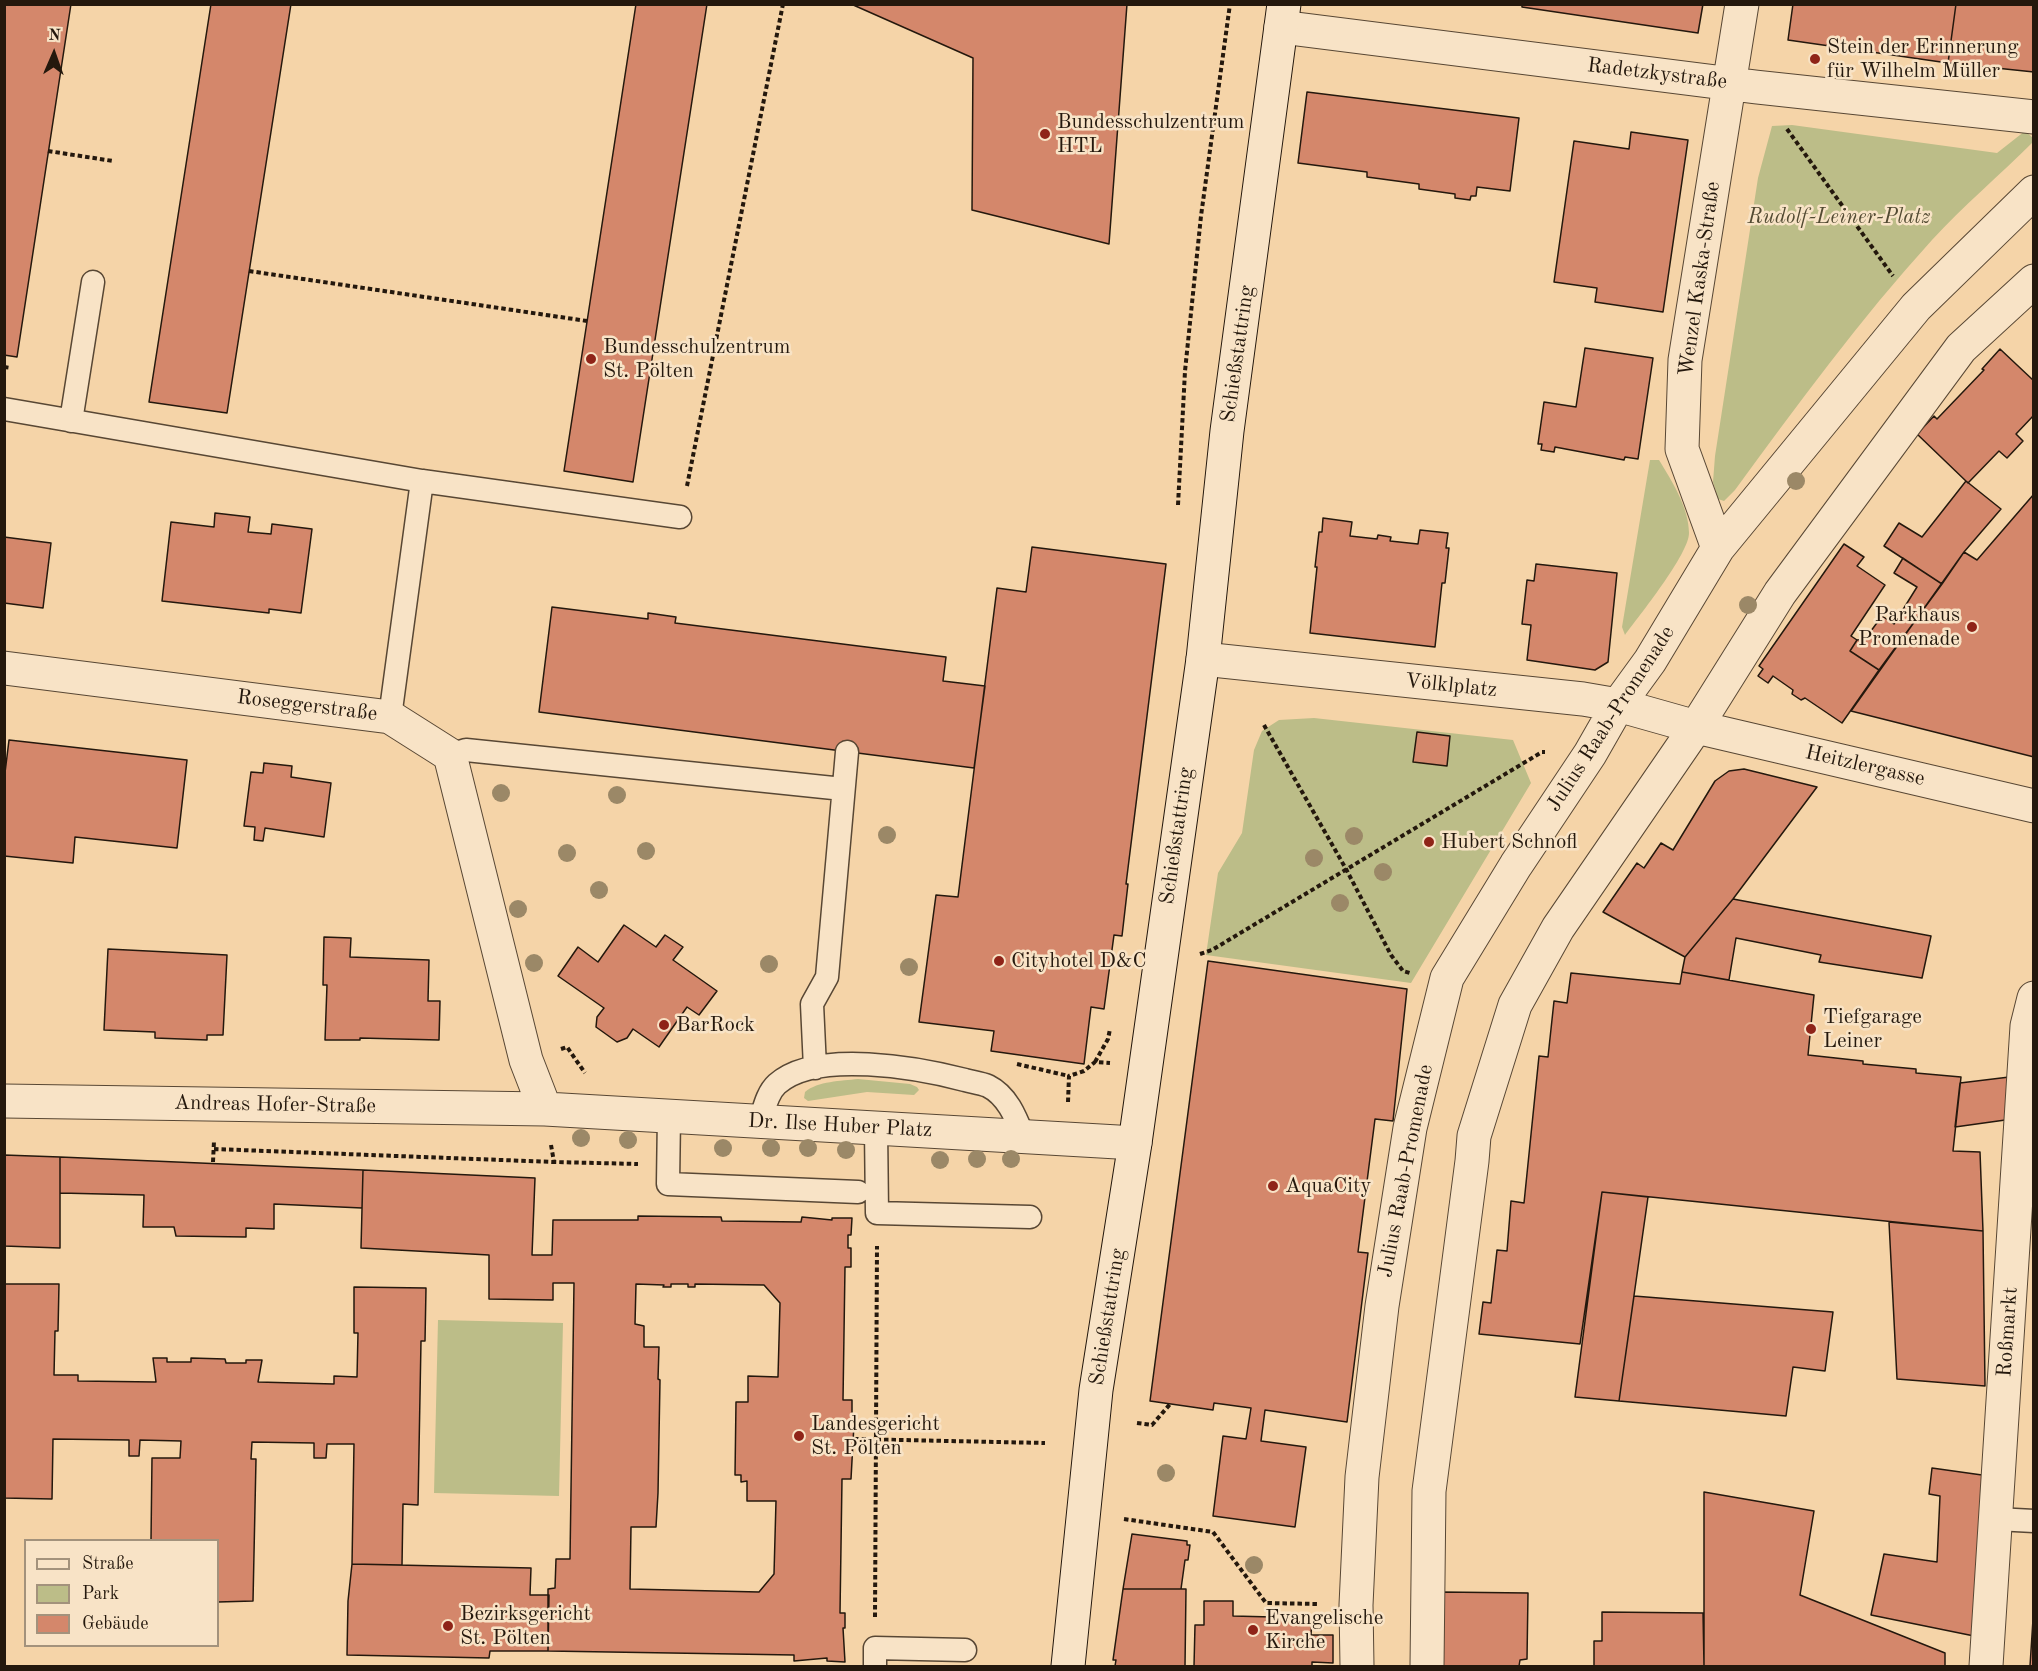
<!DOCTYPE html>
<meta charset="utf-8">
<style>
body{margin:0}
#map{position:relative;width:2038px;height:1671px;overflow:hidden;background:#f5d4a8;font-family:"Old Standard TT",serif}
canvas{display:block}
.frame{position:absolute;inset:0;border:6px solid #24180d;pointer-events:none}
.legend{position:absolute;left:24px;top:1539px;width:195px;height:108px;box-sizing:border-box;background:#f8e3c6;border:2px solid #a3927c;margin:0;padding:8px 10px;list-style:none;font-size:18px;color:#24180d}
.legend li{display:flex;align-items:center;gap:12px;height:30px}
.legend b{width:30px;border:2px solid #a3927c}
.north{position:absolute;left:24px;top:24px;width:60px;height:60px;-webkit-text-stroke:4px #f8e3c6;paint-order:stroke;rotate:2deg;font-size:16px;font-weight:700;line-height:24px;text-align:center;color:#24180d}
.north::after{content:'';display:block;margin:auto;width:21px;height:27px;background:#24180d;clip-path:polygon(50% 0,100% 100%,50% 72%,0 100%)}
</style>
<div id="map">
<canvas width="2038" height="1671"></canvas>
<div class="frame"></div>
<ul class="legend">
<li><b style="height:8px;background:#f8e3c6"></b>Straße</li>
<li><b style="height:16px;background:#bcbd88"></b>Park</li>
<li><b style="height:16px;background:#d4876b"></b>Gebäude</li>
</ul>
<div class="north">N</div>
</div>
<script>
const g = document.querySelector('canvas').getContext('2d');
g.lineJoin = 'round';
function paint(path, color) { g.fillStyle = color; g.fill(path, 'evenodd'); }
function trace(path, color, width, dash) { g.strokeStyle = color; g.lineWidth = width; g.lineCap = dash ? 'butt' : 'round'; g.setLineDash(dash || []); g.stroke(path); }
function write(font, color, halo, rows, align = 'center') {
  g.font = font + ' "Old Standard TT",serif'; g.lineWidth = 5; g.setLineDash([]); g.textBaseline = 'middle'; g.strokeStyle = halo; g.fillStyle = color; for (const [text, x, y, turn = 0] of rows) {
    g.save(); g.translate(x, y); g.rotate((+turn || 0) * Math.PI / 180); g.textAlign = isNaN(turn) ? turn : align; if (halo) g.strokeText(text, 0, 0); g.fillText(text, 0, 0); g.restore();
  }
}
paint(new Path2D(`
 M1792,125L1997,153L2025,131L2033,138V142C2000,175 1963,206 1932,240C1860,319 1798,404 1735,490L1724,501L1718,499L1713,482L1715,456L1758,178L1772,126Z
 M1650,460H1659C1672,481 1689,508 1689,533C1689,554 1639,616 1625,635L1622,627Z
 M1314,718L1513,740L1531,783L1411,983L1206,955L1218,873L1242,833L1254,750L1262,731L1279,720Z
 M858,1079L910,1084L917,1087L919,1090L914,1095L867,1092L808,1101L804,1098L805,1092C818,1081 841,1081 858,1079Z
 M438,1320L563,1323L559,1496L434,1493Z`), '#bcbd88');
const building = new Path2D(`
 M4,4H71L17,357L4,355Z
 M211,4H291L227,413L149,402Z
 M636,4H707L633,482L564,471Z
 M851,4H1127L1109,244L972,210L973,58Z
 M1522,4H1703L1698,33L1522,7Z
 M1793,4H1956L1948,63L1788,40Z
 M1956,4L2034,5V72L1948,63Z
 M1307,92L1519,118L1510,191L1477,187L1476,196H1471L1470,200L1455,198V194L1419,189V184L1367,177V172L1298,163Z
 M1631,132L1688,140L1663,312L1595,302L1597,288L1554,282L1574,141L1629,149Z
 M1585,348L1653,358L1638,459L1625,457L1624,460L1555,447L1554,452L1541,450L1542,444H1538L1544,402L1576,407Z
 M2000,349L2034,381V415L2016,434L2023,441L2007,458L1999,451L1968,483L1917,434L1934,416L1937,419L1984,370L1982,369Z
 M1966,481L2001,509L1964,552L1942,584L1884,546L1899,523L1922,537Z
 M2034,494V757L1851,711L1964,552L1977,560Z
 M215,513L250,517L248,532L271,534L272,524L312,529L301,613L269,609V613L162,601L171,522L214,527Z
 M1323,518L1352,522L1350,536L1377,539L1378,535L1391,537L1390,541L1418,544L1420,530L1448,533L1446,548H1449L1445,583H1442L1435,647L1310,633L1317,567H1315L1319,532H1322Z
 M4,537L51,543L43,608L4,603Z
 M1844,544L1864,557L1857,566L1885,585L1851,636L1857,640L1850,651L1879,670L1842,723L1805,698L1801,700L1792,694L1793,690L1773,676L1768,683L1758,676L1763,669L1759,666Z
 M1032,547L1166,564L1126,884H1128L1122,936L1114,935L1104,1009L1091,1007L1084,1064L991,1051L994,1031L919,1022L936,895L958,897L997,588L1026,592Z
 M1903,558L1942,584L1879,670L1850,651L1857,640L1865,639L1882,616L1894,624L1917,587L1894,573Z
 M1536,564L1617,573L1608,662L1595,670L1527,660L1531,625L1522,624L1527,580L1534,581Z
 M552,607L648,619V613L676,617L675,623L946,657L943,681L985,686L974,768L539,712Z
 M1417,732L1450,736L1447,766L1413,762Z
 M9,740L187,760L177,848L75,837L73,863L4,856V781Z
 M264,763L292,766L291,777L331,783L324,837L265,828L263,841L254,840L255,827L244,826L251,772L263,773Z
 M1744,769L1817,787L1733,899L1685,957L1603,912L1637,863L1644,868L1661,843L1673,850L1715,781L1729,771Z
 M1733,899L1931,936L1922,978L1819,962L1821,955L1736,938L1729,980L1682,972L1685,957Z
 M624,925L656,947L665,935L683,947L673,960L717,991L699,1015L687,1007L659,1047L633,1029L627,1038L617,1042L596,1027L597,1017L604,1008L558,976L578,947L598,962Z
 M324,937L351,938L350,957L429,960L428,1001H440L439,1040L360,1038V1040H325L327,985H323Z
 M108,949L227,955L223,1035H207V1040L155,1038V1032L104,1030Z
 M1208,961L1407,989L1393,1121L1375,1119L1358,1252L1368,1253L1347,1422L1265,1410L1261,1441L1306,1447L1295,1527L1213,1516L1223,1436L1246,1439L1251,1408L1214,1403L1213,1410L1150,1401Z
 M1682,972L1814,995L1808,1055L1863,1061V1064L1916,1069V1073L1961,1077L1953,1151L1980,1152L1983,1231L1602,1192L1580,1344L1479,1334L1483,1302L1491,1303L1497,1250L1507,1251L1511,1201L1524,1203L1539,1056L1548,1057L1554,1001L1567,1003L1571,973L1680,984Z
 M2034,1074V1116L1955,1127L1960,1083Z
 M4,1155L60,1157V1248L4,1246Z
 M60,1157L363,1170L362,1208L274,1204V1229L246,1228V1237L176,1236L174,1227H143L144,1195L60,1193Z
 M363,1170L535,1178L532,1255H552L553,1220H638V1216L721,1217L722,1221L801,1222L802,1217L832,1220V1218H852L851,1235H848V1248H851V1267H845L843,1400H852V1424H854L851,1479H842L840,1613H845V1628H843L845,1662L827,1661V1658L794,1661V1655L548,1651V1589L555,1588L556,1559H570L574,1283H553V1300L489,1299V1255L361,1248ZM636,1284L664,1285L663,1287H671V1284H688V1287H695V1284L764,1285L780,1303L778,1377L748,1376V1402H736L735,1475H741V1482L747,1481V1501H776L774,1574L759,1592L630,1589L631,1527H656L658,1493L660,1380L658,1379L659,1347H644V1326L635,1324Z
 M1602,1192L1648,1197L1619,1401L1575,1397Z
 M1889,1222L1983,1231L1985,1386L1897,1379Z
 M4,1284H59L58,1331H55L54,1375H78V1381L156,1382L153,1358H167V1362H191V1358L225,1359L226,1363H246V1360H262L258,1382L334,1384V1376L357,1377L358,1333H354V1287L426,1288L425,1341H421L418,1505L403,1504L402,1565L352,1564L354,1444H327L326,1458H314V1443L252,1442L251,1459H256L253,1601L218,1602V1540H151L152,1458H180L181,1441L140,1440L139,1456H129V1440L53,1439L52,1499L4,1498Z
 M1634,1296L1833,1312L1825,1371L1793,1367L1786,1416L1619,1401Z
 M1932,1468L1982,1475L1979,1637L1871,1615L1884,1554L1937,1562L1940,1496L1929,1494Z
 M1704,1492L1814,1511L1800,1595L1945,1653V1666H1704Z
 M1132,1534L1187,1541V1545H1190L1188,1560H1185L1181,1589H1123Z
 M352,1564L531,1568L530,1595H549L548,1651H490L489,1658L347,1655L348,1601Z
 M1123,1589H1186L1185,1666H1115L1116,1660H1113Z
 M1441,1592L1528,1593L1527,1659L1520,1660L1519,1666H1440Z
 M1204,1601H1233V1616L1312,1618L1311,1635H1333V1663L1312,1662V1666H1194L1195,1625H1204Z
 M2034,1604V1666H2030Z
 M1602,1612L1703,1613L1704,1666H1594V1641H1602Z`);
paint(building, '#d4876b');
trace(building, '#24180d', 1.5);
const service = new Path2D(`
 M4,409L422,481L680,517
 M71,421L93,282
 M390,717L422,481
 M450,755L466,750L843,789
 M815,1068L812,1004L827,977L847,752
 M669,1116L668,1184L858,1192
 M760,1121C764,1109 767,1093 777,1084C816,1049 919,1068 965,1080C972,1082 981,1083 988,1086C1008,1096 1016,1118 1024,1138
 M876,1128L877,1213L1030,1217
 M1996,1519L2034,1521
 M875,1666V1648L965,1650`);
const minor = new Path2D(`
 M1281,27L1756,87L2034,117
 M1718,548L1682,449L1685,360L1742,4
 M1203,659L1583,699L1618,705L1696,727L2034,806
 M4,668L390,717L450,755L526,1060L545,1109
 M4,1101L545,1109L1135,1143
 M1357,1666L1356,1605L1362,1477L1382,1306L1410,1128L1447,978L1516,865L1590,754L1618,705L1650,661L1718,548L1916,307L2034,192
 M1427,1666L1429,1491L1472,1161L1474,1136L1515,1005L1558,928L1696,727L1780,593L1961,348L2034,281
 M1986,1666L2027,1026L2034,998`);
const secondary = new Path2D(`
 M1068,1666L1096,1390L1135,1143L1203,659L1227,431L1284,4`);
trace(service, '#584734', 25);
trace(minor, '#584734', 35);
trace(secondary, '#24180d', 35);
trace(new Path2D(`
 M1787,129L1893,276
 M48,151L113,161
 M249,271L587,321
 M4,367L11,368
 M687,486L783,4
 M1178,505L1185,371L1201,216L1230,4
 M1264,725L1346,869L1391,955L1403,971L1410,973
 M1200,954L1212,950L1542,752H1545
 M561,1049L567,1047L585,1073
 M1095,1062L1108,1039L1110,1029
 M1017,1064L1069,1076
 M1068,1102L1069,1076L1084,1071L1095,1062L1110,1063
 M551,1145L554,1162L638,1164
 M214,1149L554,1162
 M213,1162L214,1141
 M1137,1423L1152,1425L1171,1403
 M854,1439L1045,1443
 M1124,1519L1213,1532L1266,1603L1319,1604
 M875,1617L877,1246`), '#24180d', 4, [4.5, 3]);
trace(service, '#f8e3c6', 22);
trace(minor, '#f8e3c6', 33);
trace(secondary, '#f8e3c6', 33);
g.fillStyle = '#9b8867';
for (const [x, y] of [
 [1796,481],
 [1748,605],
 [501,793],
 [617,795],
 [887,835],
 [1354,836],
 [646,851],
 [567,853],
 [1314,858],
 [1383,872],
 [599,890],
 [1340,903],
 [518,909],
 [534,963],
 [769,964],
 [909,967],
 [581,1138],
 [628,1140],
 [723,1148],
 [771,1148],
 [808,1148],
 [846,1150],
 [977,1159],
 [1011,1159],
 [940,1160],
 [1166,1473],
 [1254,1565]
]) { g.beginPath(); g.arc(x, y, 9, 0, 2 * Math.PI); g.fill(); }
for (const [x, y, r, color] of [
 [1815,59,6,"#8f2418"],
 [1045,134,6,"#8f2418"],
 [591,359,6,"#8f2418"],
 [1972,627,6,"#8f2418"],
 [1429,842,6,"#8f2418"],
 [999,961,6,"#8f2418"],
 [664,1025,6,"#8f2418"],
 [1811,1029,6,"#8f2418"],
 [1273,1186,6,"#8f2418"],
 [799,1436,6,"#8f2418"],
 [448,1626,6,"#8f2418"],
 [1253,1630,6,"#8f2418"]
]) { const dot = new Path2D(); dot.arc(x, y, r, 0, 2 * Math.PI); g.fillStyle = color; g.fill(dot); trace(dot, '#f8e3c6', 2); }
write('21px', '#24180d', '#f8e3c6', [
 ["Stein der Erinnerung",1827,47],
 ["für Wilhelm Müller",1827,71],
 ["Bundesschulzentrum",1057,122],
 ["HTL",1057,146],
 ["Bundesschulzentrum",603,347],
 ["St. Pölten",603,371],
 ["Parkhaus",1960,615,"right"],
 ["Promenade",1960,639,"right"],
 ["Hubert Schnofl",1441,842],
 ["Cityhotel D&C",1011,961],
 ["Tiefgarage",1823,1017],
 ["Leiner",1823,1041],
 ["BarRock",676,1025],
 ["AquaCity",1285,1186],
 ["Landesgericht",811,1424],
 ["St. Pölten",811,1448],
 ["Bezirksgericht",460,1614],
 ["St. Pölten",460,1638],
 ["Evangelische",1265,1618],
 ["Kirche",1265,1642]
], 'left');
write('21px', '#24180d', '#f8e3c6', [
 ["Radetzkystraße",1657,74,7],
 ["Wenzel Kaska-Straße",1700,279,-82],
 ["Schießstattring",1238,354,-82],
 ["Völklplatz",1451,686,6],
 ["Roseggerstraße",307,706,7],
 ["Julius Raab-Promenade",1611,719,-57],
 ["Heitzlergasse",1865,766,13],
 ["Schießstattring",1177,836,-82],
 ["Andreas Hofer-Straße",275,1105,1],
 ["Dr. Ilse Huber Platz",840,1126,3],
 ["Julius Raab-Promenade",1406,1171,-79],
 ["Schießstattring",1108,1317,-81],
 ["Roßmarkt",2008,1332,-86]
]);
write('italic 21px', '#524a32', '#f8e3c6', [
 ["Rudolf-Leiner-Platz",1839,217]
]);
</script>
